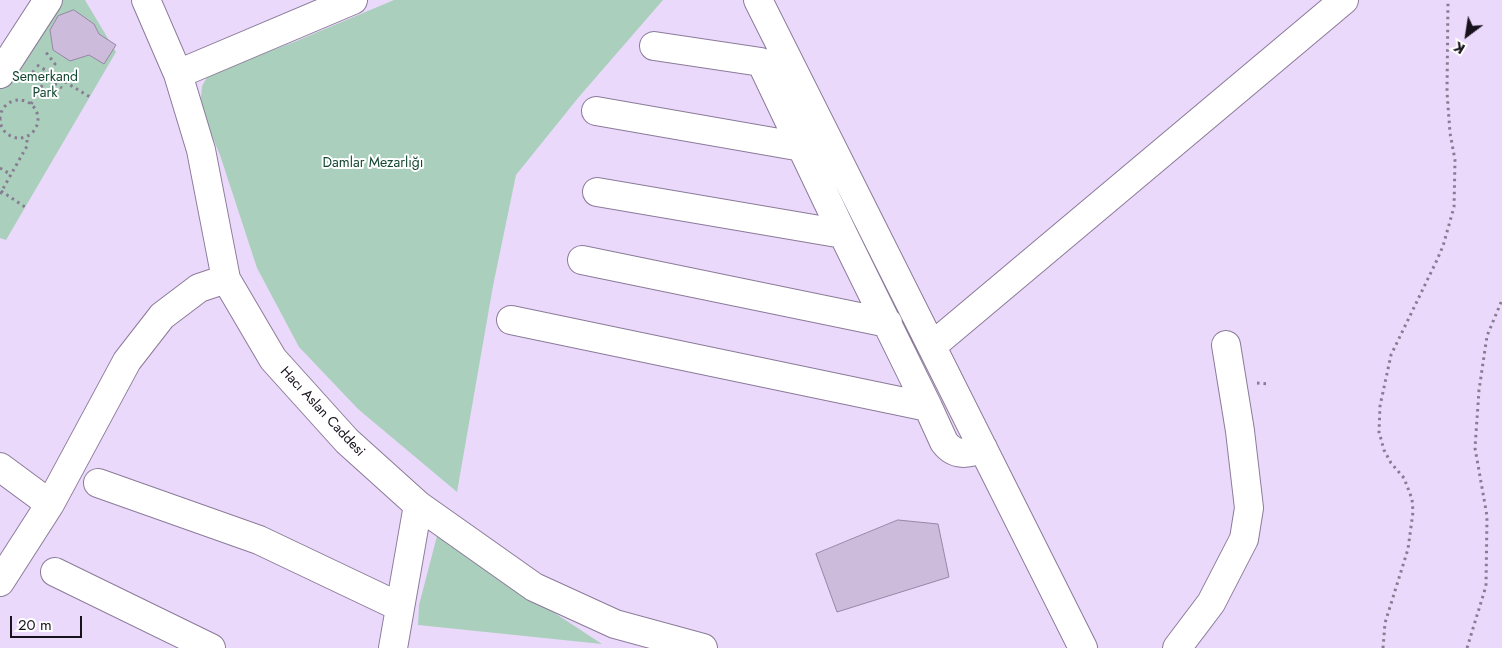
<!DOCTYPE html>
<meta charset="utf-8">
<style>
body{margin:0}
#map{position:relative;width:1502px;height:648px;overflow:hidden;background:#ebd9fb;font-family:Jost,sans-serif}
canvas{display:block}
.north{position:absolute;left:1442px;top:10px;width:50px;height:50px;-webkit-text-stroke:4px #fff;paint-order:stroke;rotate:211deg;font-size:14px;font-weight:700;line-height:20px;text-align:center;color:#18121d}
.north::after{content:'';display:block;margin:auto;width:18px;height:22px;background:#18121d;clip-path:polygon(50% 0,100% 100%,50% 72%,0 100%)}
.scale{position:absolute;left:10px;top:616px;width:72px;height:22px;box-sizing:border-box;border:2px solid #18121d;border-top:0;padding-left:6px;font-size:15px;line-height:18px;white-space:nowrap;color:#18121d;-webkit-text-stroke:4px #fff;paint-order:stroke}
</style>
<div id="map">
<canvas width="1502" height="648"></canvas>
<div class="north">K</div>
<div class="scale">20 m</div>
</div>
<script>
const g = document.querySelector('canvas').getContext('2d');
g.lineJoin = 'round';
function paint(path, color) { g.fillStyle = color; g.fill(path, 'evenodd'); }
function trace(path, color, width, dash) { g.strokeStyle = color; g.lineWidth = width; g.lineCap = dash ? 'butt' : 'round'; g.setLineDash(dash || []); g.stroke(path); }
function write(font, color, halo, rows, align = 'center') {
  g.font = font + ' Jost,sans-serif'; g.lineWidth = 4; g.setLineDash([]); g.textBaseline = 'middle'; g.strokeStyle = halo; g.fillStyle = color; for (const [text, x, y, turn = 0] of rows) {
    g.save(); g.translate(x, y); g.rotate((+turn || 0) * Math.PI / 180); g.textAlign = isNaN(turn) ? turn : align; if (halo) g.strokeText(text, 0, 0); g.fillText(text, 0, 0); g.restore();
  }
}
paint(new Path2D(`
 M49,0H85L116,52L6,240L0,238V75Z
 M394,0H663L578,98L516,175L493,286L457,492L358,409L299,347L257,268L220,155L200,107L202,86L209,74L294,42Z
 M437,536L602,644L418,625L419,605Z`), '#aad0bd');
const building = new Path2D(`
 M74,10L94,24L99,34L116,45L104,64L89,55L70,61L53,50L50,30L58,16Z
 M898,520L938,524L949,577L837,612L816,554Z`);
paint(building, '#ccbbdb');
trace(building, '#9786a5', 1);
const minor = new Path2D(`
 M146,0L178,74L201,150L226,279L273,359L347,441L418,505L534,587L615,624L703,648
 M758,0L1083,648
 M654,46L761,62L843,234L928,407L944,442C955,457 968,454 983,448
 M0,74L48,0
 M178,74L353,0
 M596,111L802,147
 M597,192L843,234
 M582,260L888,323
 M511,320L928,407
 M932,346L1344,0
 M0,467L50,504
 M98,483L259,540L400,607
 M55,572L211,648
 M0,582L50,504L127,361L162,316L199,288L226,279
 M393,648L418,505
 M1177,648L1211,603L1244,539L1249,508L1240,431L1226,345`);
trace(minor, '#8b7b99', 30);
trace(new Path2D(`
 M37,65L90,97
 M32,71L62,88
 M0 119a19 19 0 1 1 38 0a19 19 0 1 1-38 0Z
 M31,104L55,64L45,51
 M0,168L10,174
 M1,191L25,207
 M0,194L27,146V136
 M1257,383L1269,384
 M1383,648L1385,623L1408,549L1413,512L1412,499L1404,478L1391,463L1384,450L1379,432L1380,406L1391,355L1437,260L1443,246L1454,207L1455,160L1450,133L1447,92L1448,0
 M1467,648L1486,586L1487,516L1475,448L1479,390L1487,336L1502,300`), '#887c93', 3, [2.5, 4]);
trace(minor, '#fff', 28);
write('14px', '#134732', '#fff', [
 ["Semerkand",45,78],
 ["Park",45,94],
 ["Damlar Mezarlığı",373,164]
]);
write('14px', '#18121d', '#fff', [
 ["Hacı Aslan Caddesi",322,412,47]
]);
</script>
